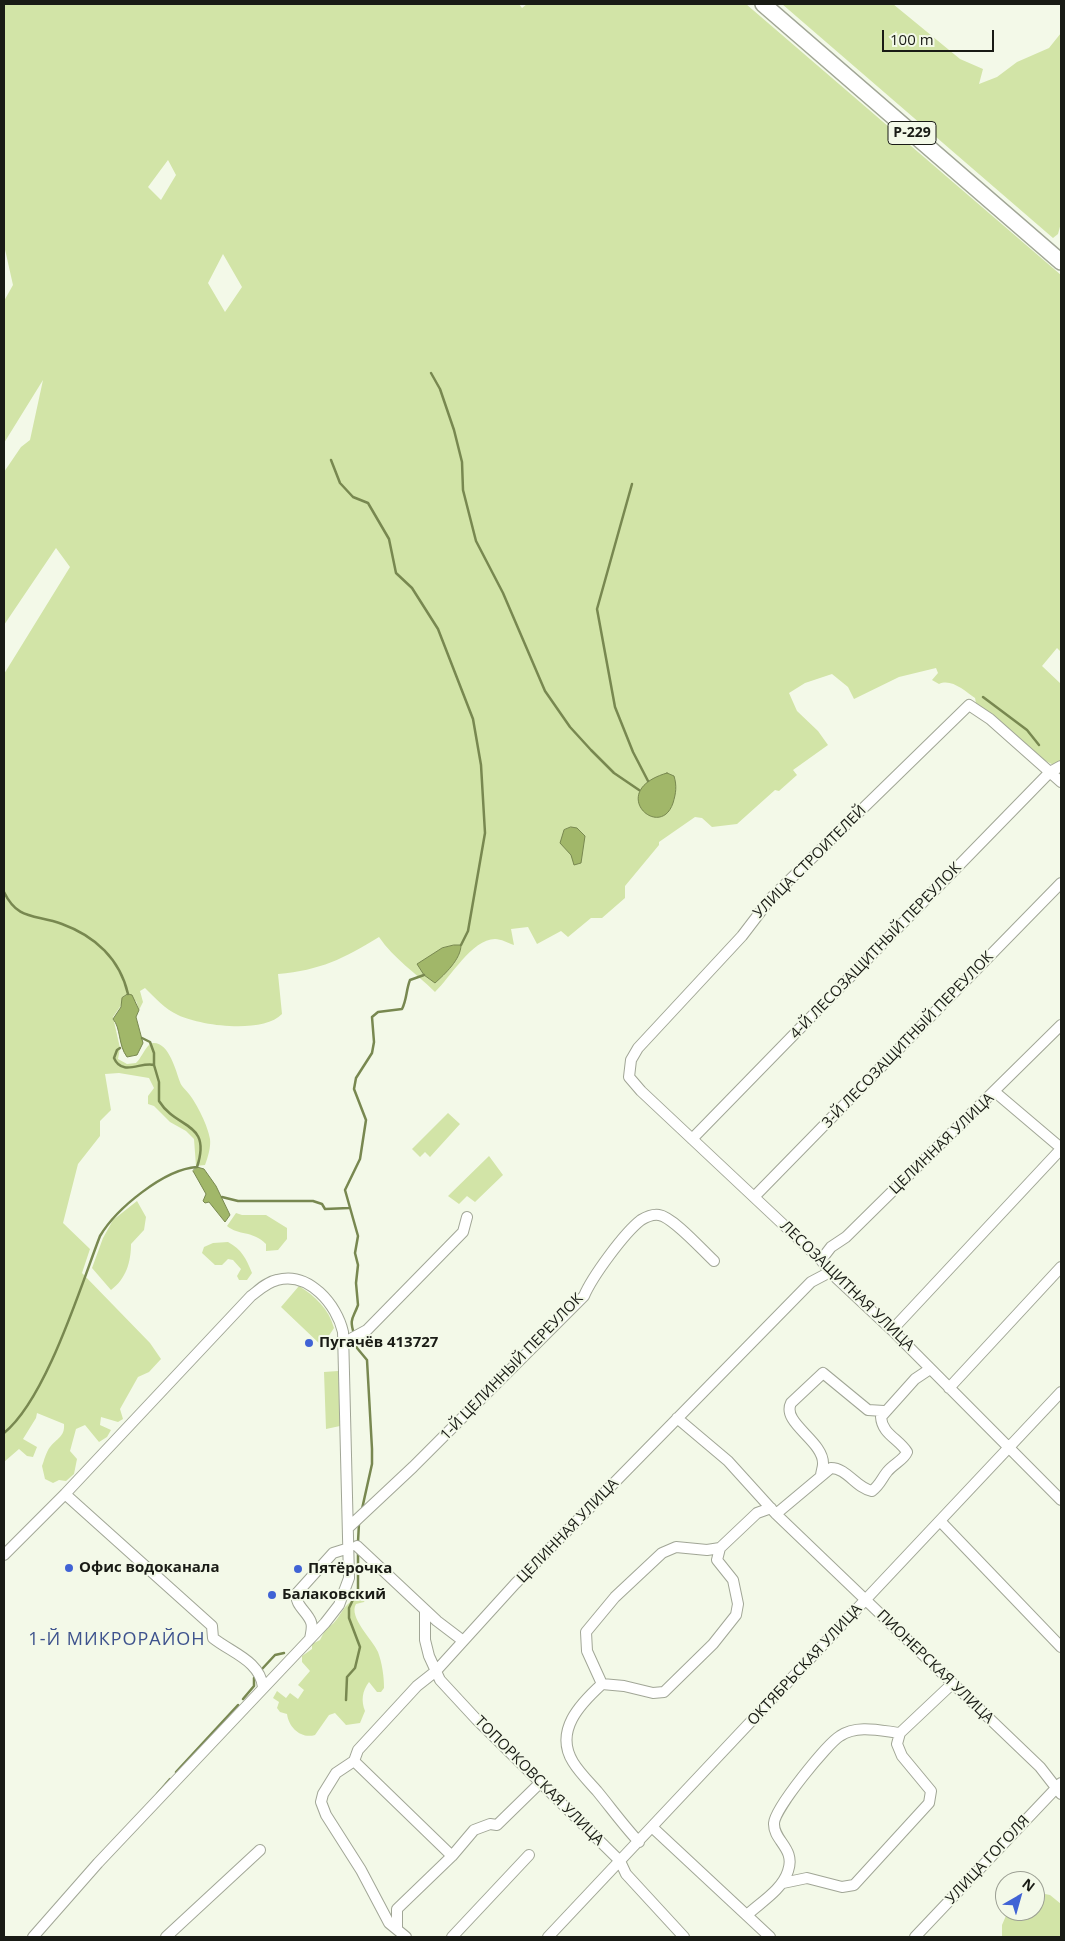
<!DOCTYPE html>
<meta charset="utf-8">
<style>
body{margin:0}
#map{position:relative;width:1065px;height:1941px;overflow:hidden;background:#f3f9e8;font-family:"Open Sans",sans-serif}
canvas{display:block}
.frame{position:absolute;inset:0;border:5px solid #191b15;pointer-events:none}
.north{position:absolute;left:995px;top:1871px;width:50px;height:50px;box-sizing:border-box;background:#f3f9e8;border:1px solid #9ca094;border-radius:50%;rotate:38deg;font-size:14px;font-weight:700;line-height:20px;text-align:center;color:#191b15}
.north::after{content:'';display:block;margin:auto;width:18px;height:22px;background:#4063d5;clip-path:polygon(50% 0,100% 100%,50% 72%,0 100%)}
.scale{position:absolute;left:882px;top:30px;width:112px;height:22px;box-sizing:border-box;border:2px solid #191b15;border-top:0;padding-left:6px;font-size:15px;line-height:18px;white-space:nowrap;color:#191b15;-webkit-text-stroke:4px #f3f9e8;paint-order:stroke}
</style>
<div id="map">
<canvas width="1065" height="1941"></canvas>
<div class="frame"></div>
<div class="north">N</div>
<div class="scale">100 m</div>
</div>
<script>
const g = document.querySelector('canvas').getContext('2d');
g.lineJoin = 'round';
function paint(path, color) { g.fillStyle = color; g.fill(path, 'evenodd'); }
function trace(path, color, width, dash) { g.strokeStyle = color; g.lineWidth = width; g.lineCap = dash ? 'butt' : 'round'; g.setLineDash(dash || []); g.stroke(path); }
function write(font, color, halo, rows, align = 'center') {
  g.font = font + ' "Open Sans",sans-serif'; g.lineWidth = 4; g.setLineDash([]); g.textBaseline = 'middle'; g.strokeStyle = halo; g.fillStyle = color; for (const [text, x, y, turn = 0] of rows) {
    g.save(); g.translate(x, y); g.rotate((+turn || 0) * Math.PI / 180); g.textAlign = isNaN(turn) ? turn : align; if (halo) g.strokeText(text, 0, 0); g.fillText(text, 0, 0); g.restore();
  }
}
paint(new Path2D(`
 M4,4H519L522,8L527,4H746L1061,275V652L1057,648L1042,666L1061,684V769L1044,760L976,703L975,698C965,691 951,678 939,684L932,680L938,673L936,668L899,677L854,699L848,687L832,674L805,683L789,693L797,711L818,731L828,745L793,770L797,775L779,791L775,790L737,824L712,827L702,818L695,817L659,842V845L625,886V898L602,918H591L568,937L561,931L537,944L528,927L511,929L514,945C508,943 501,939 495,939C472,939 450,978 435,992C416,973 394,959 379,937C343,959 321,970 278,974L282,1014C263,1034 201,1026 178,1015C165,1009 155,998 145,988L140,991L143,1002L139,1010L136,1001L122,1004L113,1017L120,1048L118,1059L127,1064L136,1063C141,1059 147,1043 153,1043C169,1042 176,1071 180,1082C181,1086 186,1090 189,1094C197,1104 208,1126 210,1139C211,1147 208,1157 205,1165L196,1166L194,1139L186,1131L170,1122L154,1106L148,1104V1096L154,1088L149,1078L119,1073L105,1074L111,1110L100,1121V1136L78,1164L63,1223L90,1249L82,1273L150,1343L161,1359L149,1372L138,1377L120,1409L123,1419L118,1422L101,1417L100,1425L111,1430L107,1437L99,1442L85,1425L76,1429L70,1451L77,1459L74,1474L66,1481L59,1480L53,1483L45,1479L42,1466C44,1461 46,1452 50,1447C57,1438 65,1437 64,1424L37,1413L36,1418L23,1439L37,1447L33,1457L27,1456L19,1449L4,1462V674L70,567L56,548L4,625V472L21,447L30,440L43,380L4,443V301L13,285L4,245ZM168,160L176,175L161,200L148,187ZM223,254L242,287L225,312L208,283Z
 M782,4H893L960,59L983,69L979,84L997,77L1017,62L1049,48L1061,33V223L1058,234L1053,238Z
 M448,1113L460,1124L430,1157L425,1152L420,1157L412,1149Z
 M489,1156L503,1175L475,1202L467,1196L459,1204L448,1196Z
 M137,1201L146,1217L144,1230L131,1244C131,1262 126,1279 111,1290L92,1268L103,1238L113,1220Z
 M236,1213L242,1215H266L287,1228V1239L278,1250L266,1251V1244C252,1230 239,1236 227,1226Z
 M228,1242C242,1250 246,1258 252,1273L247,1280H239L237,1276L241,1269L233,1260L228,1259L222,1265H215L202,1253L204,1247L213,1243Z
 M299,1286C315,1296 329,1309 334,1328L322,1346L281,1307Z
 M338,1371L341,1409L340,1426L326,1429L324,1372Z
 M361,1598L365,1600L364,1602L356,1604C348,1617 373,1640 378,1652C382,1663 384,1676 384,1688L381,1692H377L369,1682C362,1691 361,1701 365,1711L360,1723L346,1725L335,1713L329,1715L315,1735C301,1739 289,1728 287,1714L280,1712L277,1708L279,1702L273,1698L277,1691L286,1698L290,1693L298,1699L304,1690L298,1685L310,1671L302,1662V1656L312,1649V1644L320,1640L326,1628C341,1623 342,1599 361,1598Z
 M1035,1892L1050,1895L1061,1904V1937H1002V1925L1008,1911H1035Z`), '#d2e4a7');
const water = new Path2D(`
 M667,773L674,776C677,786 676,793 673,803C660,842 605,791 667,773Z
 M571,827L577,828L585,836L581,863L574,865L571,855L560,843L564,830Z
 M454,945H461C461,959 445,974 435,983L424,975L417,964L442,948Z
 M128,994L132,995L139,1010L136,1017L143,1043L137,1055L127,1057C118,1045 121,1028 113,1019L121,1007L122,998Z
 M197,1167L204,1169L216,1186L230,1215L225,1222L209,1202L205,1203L203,1201L206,1194L193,1171Z`);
paint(water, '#a1b769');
trace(water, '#788850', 1);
trace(new Path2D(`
 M431,373L440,389L454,430L462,462L463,490L476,541L503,593L545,691L570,727L591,750L614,773L639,790
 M331,460L340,483L353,497L368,503L389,539L396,573L412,588L438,629L473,719L481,765L485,833L468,931L461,945
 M632,484L597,609L615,707L633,752L648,781
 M983,697L1027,730L1039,745
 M4,892C18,921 35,914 62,924C95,936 120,959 128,994
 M120,1048L117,1050L114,1058C122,1077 142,1061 154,1065
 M222,1197L238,1201H313L322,1204L325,1209L349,1208
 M354,1334C349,1318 353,1319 358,1305L356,1283L358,1265L355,1253L358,1236L345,1190L360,1159L366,1120L354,1089L356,1078L372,1053L374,1042L372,1017L378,1012L402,1009C407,999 406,990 410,980L424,975
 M355,1341L357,1348L367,1360L372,1449V1464L362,1509
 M4,1433C46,1399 80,1288 100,1236C116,1209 164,1169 197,1167C212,1121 177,1130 159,1101V1082L154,1065V1053L150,1042L142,1038
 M358,1542L359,1523
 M262,1669L275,1655L284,1653
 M243,1699L254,1686V1678
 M346,1700L347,1677L355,1668L360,1647L349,1618V1608L358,1589V1552
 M176,1772L238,1705
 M157,1794L170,1779`), '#788850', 2.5);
const minor = new Path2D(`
 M1061,782L990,719L969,705L771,898L742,936L638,1048L631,1060L629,1077L641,1091L821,1260L830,1272L892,1330L1061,1500
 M995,1092L1061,1148
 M692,1139L1050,772L1061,766
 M754,1197L1061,883
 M821,1260L831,1247L846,1237L1061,1025
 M892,1330L1061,1149
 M343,1343L367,1330L463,1232L467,1217
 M949,1388L1061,1267
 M677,1418L728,1461L776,1514L1040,1767L1061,1794
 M821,1476C821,1472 823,1468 823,1464C824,1441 781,1423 791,1403L823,1373L868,1410L884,1411
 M65,1494L212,1626L213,1638C232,1653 260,1661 263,1687
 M776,1514L831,1468C847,1468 856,1488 872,1491C880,1485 882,1478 887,1472C893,1464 904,1460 907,1452C899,1439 882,1434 881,1417L915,1379L930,1369
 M941,1522L1061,1647
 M349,1527L413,1467L584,1296C592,1277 624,1233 641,1220C646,1217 653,1214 659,1215C673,1217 703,1251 714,1261
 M357,1546L437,1621L462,1640
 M4,1555L65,1494L251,1296C259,1290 267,1282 277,1280C309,1271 337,1305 343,1332L349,1578L339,1605L325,1623L98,1863L33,1937
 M425,1610V1640L429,1656L440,1680L477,1720L620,1861L626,1874L684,1937
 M310,1639C311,1633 313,1627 311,1622C307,1611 294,1605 297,1593L333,1553L349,1548
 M602,1684L587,1651L586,1632L615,1597L662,1553L676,1547L707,1550L720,1548L757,1513L771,1508
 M354,1761L452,1856
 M652,1827L770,1937
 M639,1842C624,1826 611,1808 597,1791C589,1782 579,1772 573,1762C554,1731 580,1704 602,1684L624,1686L653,1693L664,1692L713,1644L736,1615L738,1604L733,1580L717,1560L720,1548
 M783,1883L807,1878L842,1887L854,1885L929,1803L931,1791L902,1756L897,1744L900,1733L952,1684
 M747,1915C761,1902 782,1890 788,1871C796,1848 773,1841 774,1823C775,1808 827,1744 840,1736C857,1724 882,1731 900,1733
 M397,1928V1909L452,1856L474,1830L490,1824L497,1825L540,1783
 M166,1937L260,1850
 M406,1937L389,1923L361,1870L326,1815L321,1802L323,1794L336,1773L354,1761L358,1750L417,1686L436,1671L515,1584L811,1282L830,1272
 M452,1937L529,1855
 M548,1937L1061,1392
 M915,1937L1061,1783`);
const highway = new Path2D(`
 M763,4L1061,262`);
trace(minor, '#a1a696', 12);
trace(highway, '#a1a696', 18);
trace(minor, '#fff', 10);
trace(highway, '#fff', 15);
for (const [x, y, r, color] of [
 [309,1343,5,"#4063d5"],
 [69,1568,5,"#4063d5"],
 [298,1569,5,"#4063d5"],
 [272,1595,5,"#4063d5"]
]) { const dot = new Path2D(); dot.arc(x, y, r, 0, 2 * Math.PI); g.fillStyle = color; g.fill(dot); trace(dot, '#f3f9e8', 2); }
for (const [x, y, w] of [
 [912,133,48]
]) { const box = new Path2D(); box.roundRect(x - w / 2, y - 11.5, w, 23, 4); g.fillStyle = '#f3f9e8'; g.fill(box); trace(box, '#191b15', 1); }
write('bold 14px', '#191b15', null, [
 ["Р-229",912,133]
]);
write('15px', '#191b15', '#f3f9e8', [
 ["УЛИЦА СТРОИТЕЛЕЙ",810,862,-45],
 ["4-Й ЛЕСОЗАЩИТНЫЙ ПЕРЕУЛОК",876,951,-46],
 ["3-Й ЛЕСОЗАЩИТНЫЙ ПЕРЕУЛОК",908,1040,-46],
 ["ЦЕЛИННАЯ УЛИЦА",942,1144,-44],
 ["ЛЕСОЗАЩИТНАЯ УЛИЦА",847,1286,44],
 ["1-Й ЦЕЛИННЫЙ ПЕРЕУЛОК",512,1367,-46],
 ["ЦЕЛИННАЯ УЛИЦА",568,1531,-46],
 ["ОКТЯБРЬСКАЯ УЛИЦА",805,1665,-47],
 ["ПИОНЕРСКАЯ УЛИЦА",935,1667,44],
 ["ТОПОРКОВСКАЯ УЛИЦА",539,1781,45],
 ["УЛИЦА ГОГОЛЯ",988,1860,-47]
]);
write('bold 15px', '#191b15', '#f3f9e8', [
 ["Пугачёв 413727",319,1343],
 ["Офис водоканала",79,1568],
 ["Пятёрочка",308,1569],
 ["Балаковский",282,1595]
], 'left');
g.letterSpacing = '1px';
write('18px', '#3d528d', '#f3f9e8', [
 ["1-Й МИКРОРАЙОН",117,1640]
]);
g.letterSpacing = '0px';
</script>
